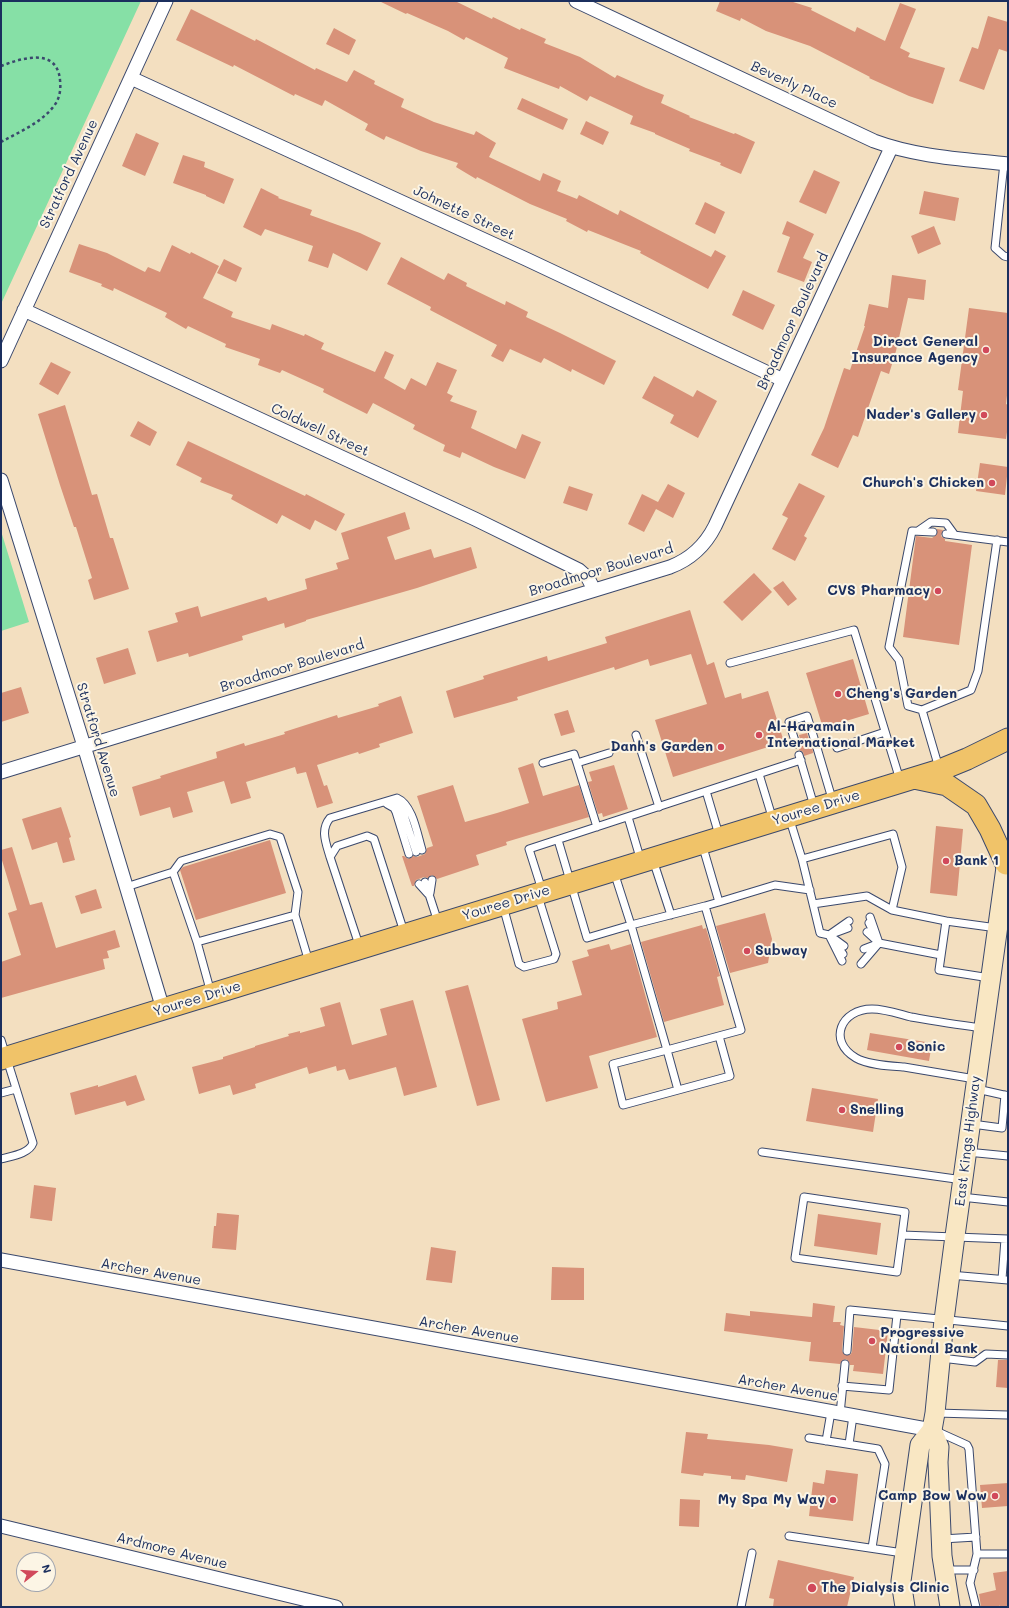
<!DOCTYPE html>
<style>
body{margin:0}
#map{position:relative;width:1009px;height:1608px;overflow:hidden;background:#f3dfc0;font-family:Mali,sans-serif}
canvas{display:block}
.frame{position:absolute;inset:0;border:2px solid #1b2f5e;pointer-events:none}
.north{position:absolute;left:16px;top:1552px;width:40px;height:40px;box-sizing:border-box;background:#fcf5e5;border:1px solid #a2a6af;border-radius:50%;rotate:73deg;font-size:11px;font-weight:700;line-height:16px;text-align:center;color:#1b2f5e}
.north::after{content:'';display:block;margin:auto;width:14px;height:18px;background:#d1495b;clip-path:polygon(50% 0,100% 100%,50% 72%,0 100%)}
</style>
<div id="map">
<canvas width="1009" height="1608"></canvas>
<div class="frame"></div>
<div class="north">N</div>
</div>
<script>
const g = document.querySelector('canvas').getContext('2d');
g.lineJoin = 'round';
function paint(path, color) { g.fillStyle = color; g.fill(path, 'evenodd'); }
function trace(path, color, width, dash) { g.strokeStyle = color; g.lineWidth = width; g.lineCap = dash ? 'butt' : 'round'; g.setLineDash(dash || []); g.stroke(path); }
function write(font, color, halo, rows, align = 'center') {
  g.font = font + ' Mali,sans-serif'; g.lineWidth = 4; g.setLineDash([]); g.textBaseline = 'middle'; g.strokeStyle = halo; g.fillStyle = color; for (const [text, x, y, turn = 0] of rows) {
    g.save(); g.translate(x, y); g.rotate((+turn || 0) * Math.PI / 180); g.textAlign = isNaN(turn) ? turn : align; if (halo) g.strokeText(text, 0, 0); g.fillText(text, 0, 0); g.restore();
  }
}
paint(new Path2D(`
 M1,1H141L1,304Z
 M1,531L29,622L1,631Z`), '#86e0a6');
paint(new Path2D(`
 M379,1H455L492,19L493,17L520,30L521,28L546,39L544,43L580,57L615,78L617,75L646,88L664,95L661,103L690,116L689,117L734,134L735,133L755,142L741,174L720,165L721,163L689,151L690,149L655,134V133L630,124L633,116L590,96L587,101L560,86L559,89L504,68L508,58L466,37L464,40L448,31L407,13L406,14Z
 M720,1H790L812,8L811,10L855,32L857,27L885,41L900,3L916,9L900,48L910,53L908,57L945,68L933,104L909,96L869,78L870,77L810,46L766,31L741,18L740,21L716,11Z
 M191,9L255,41L256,39L315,70L316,68L347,82L354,70L375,81L374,84L404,99L401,107L434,122L474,135L476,131L496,143L489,157L540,181L543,173L561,181L557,191L577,199L579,195L618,215L620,210L711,257L715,250L726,256L708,289L640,253L641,251L588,230L587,232L566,221L567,219L530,204L477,177L476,179L456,167L458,163L421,151L386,136L384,140L365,130L368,124L325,100L322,106L295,94L294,96L234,65L233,67L176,40Z
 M988,16L1008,22V52L999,49L984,90L959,81L972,47L978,49Z
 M334,28L356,40L349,55L326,44Z
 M522,98L568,119L563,130L517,109Z
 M586,121L609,132L603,145L580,134Z
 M136,133L159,143L145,176L122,166Z
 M183,155L205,162L204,167L234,179L224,204L206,196V195L173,183Z
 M814,170L840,182L826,214L799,202Z
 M261,188L279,197L278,198L312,210L310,215L360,233L381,243L367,271L333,253L328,268L308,261L313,246L265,229L261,236L243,227Z
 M924,191L959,198L955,221L919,214Z
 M705,202L725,212L715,234L695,224Z
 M787,221L814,234L803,258L812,262L804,282L777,272L790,237L782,234Z
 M934,226L941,244L918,254L911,236Z
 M79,244L107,253L145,272L148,267L160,272L172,245L190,254L191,252L219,266L203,298L233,312L231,317L270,330L272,324L304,336L305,334L324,343L321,349L375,372L385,351L394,355L384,378L405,390L411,378L426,386L437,362L457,370L447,393L453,396L450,401L477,411L471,428L516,449L522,434L541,442L525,479L494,467L462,452L460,458L443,451L445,445L413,429L415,425L373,403L367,414L323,392L324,389L282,370L280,373L258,365L260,359L225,347L226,344L188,326L186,329L165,317L167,313L114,288L113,291L101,286L102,284L69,272Z
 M401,257L444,280L448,273L467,283L466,286L505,305L506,301L528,312L526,317L560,333L616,361L604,385L572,369L571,372L544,358L541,363L510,349L503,362L491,356L497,345L430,310L431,307L387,284Z
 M224,259L242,268L236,282L217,273Z
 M892,275L926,280L924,300L908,298L896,351L889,374L881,371L858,437L853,435L838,468L811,455L824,428L844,368L850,370L865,326H864L869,304L888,308Z
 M743,290L775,305L763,330L732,315Z
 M969,308L1008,313V387L1006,404L1008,405V425L1006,439L958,433L963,391L958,390Z
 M51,362L71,372L58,395L39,384Z
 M654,376L693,397L697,390L717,401L698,438L670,423L674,415L642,398Z
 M65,405L92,495L97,494L110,538H113L129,589L94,600L88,580L92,578L76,527H74L60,485L38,414Z
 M138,421L157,432L150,446L130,436Z
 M188,441L305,496L306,494L345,514L336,531L315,520L310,530L282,515L277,524L231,499L233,495L200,482L202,478L176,465Z
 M980,463L1008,467L1005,495L976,491Z
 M799,483L825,496L804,536L807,538L795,561L772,549L788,518L782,515Z
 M668,484L685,493L673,518L656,509L644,532L628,524L642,494L658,502Z
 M569,486L593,494L587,511L563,503Z
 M405,512L410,529L387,537L395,560L431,549L434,558L471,547L477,568L417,588L306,620V621L285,628L284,623L242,636L243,640L189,657L188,653L157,662L148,631L178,622L175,613L198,606L201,617L266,597L268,601L307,589L305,579L338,569L336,563L349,559L341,533Z
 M937,529L943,530L941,536L945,539V541L972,545L959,645L903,637L916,536L932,538L937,534Z
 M754,573L772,592L742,621L723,602Z
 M783,581L797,599L788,606L773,588Z
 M690,610L707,665L714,662L725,698L741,693L742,699L768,691L784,742L673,777L655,720L707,704L691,654L650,666L648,659L615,670L614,667L517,697L518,700L454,718L446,691L484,679L483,676L547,656L548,661L607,643L605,637Z
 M128,648L136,674L104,684L96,658Z
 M853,659L869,714L823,728L806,673Z
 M21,687L29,713L1,722V693Z
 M401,696L413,733L379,744L380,747L359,754L358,752L317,765L324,786L327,785L333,803L317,808L306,772L297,774L295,767L246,782L251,798L231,804L224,781L187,792L193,812L173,818L170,807L140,816L132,787L161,778L160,776L217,758L216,752L244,743L245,746L285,734L284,732L337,715L338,718L379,706L378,704Z
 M568,710L575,732L561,736L554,714Z
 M807,733L809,740L812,743L813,753L804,756L803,752L799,750L801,743L799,735Z
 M533,763L543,796L579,785L589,817L506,842L507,845L476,855L479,865L437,879L432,875L428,878L424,877L416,880L414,886H412L402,856H404L408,859L413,856L417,857L425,854L427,848L433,846L417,796L453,785L465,822L497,813L529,803L518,768Z
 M614,765L628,809L603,817L602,813L598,814L588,782L592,781L589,772Z
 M61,807L71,837L69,838L75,860L63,863L57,842L32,850L22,819Z
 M936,826L963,829L957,896L930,893Z
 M270,840L286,893L196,920L180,870L183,867Z
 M12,847L30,905L42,902L56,948L115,930L120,947L107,951L109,958L103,959L105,969L1,998V962L21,955L8,913L17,910L1,857V850Z
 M96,889L102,908L81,914L75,896Z
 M765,913L772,939L768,963L730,973L716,926Z
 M702,925L703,929L706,928L720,976L717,977L724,1005L664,1022L641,942Z
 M609,944L611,950L631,944L657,1037L589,1056L598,1088L546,1102L522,1019L558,1009L557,1002L582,995L572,961L589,956L587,950Z
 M468,985L500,1100L477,1106L445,991Z
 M413,1000L437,1087L404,1096L396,1067L349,1080L345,1069L337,1071L336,1066L309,1074L307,1067L255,1084L256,1088L233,1095L230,1085L199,1094L192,1067L223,1059V1057L255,1047V1046L289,1036L288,1034L300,1031V1033L325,1026L320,1008L340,1002L352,1045L387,1035L380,1009Z
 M870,1033L932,1043L929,1061L867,1050Z
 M136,1075L145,1100L127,1106L125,1101L75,1115L70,1093L98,1085V1087Z
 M812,1088L878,1099L873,1132L806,1121Z
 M34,1185L56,1188L52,1221L30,1218Z
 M217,1213L239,1215L236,1250L212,1248L214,1226H216Z
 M818,1214L881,1223L877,1255L814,1246Z
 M431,1247L456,1251L452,1283L426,1280Z
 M552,1267L584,1268V1300H551Z
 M813,1303L835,1306L833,1322H841L840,1325L844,1326L842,1351L845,1355H850L852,1352L854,1327L888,1331L883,1374L853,1371L854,1365H850L849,1362L846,1359L843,1360L840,1364L809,1361L811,1342H809L724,1331L726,1313L750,1316V1311L812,1317Z
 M998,1360H1008V1388L996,1387Z
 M686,1432L708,1434L707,1439L769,1445L793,1449L787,1482L746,1475L745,1480L731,1479V1476L704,1473L703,1476L681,1473Z
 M826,1470L858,1474L853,1521L809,1516L813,1482L824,1484Z
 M1008,1483V1506L982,1508L980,1485Z
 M680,1499L700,1500L699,1527L679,1526Z
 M778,1560L854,1577L847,1607H773L774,1599L769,1598Z
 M1008,1571V1607H1000L999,1605V1607H981L979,1594L996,1590L993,1573Z`), '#d89279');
const lane = new Path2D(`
 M1004,163L995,248L1004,256L1008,257
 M918,531L931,522L946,523L954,534
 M933,532L912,531L889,647L899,660L908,706L922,710L939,768
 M946,534L1008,542
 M730,663L854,630L900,780
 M922,710L971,690L978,671L997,540
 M636,735L659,807
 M796,744L789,722L807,716L814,738
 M817,748L833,802
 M837,748L885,732
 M799,755L814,806
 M543,763L574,754L577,763
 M759,774L773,820
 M706,791L719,835
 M386,802L398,804L402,809L416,852
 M387,804L394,808L396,812L409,854
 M628,817L641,861
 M789,817L802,859L813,904L867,896L892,910L946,921
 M597,827L577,763L609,753
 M558,840L587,938L631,925L667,1050L741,1030L705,906L719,902
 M702,844L719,902L775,885L810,890
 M330,857C326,843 320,830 330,818L397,798C413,805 417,834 422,850
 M802,859L893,834L902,867L892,910
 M653,860L671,915
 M614,872L631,925L705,906
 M425,882L438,922
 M419,884L428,894
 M126,887L173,872
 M542,890L529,849L801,760
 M430,893L432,880
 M813,904L820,933L829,935L844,946
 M503,906L519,964L524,967L554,959L556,954L538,896
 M869,923L879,943L870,917
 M848,928L829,935L849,921
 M197,942L173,872L181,861L270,834L280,837L298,892L295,915
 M879,943L941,955
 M360,948L330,857L337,846L367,836L374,839L404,932
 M864,949L877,944
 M842,961L829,935L843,954
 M861,964L879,943L867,932
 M990,978L939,970L946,921L997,928
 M211,993L197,942L295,915L309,962
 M1,1040L33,1143C29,1154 11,1156 1,1159
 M975,1079C951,1075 928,1071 904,1067C890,1066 868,1065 856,1058C827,1041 841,1009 872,1009C885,1009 899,1014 911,1017C935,1021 958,1025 983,1028
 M977,1089L1008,1096
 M678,1090L667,1050L613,1064L623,1105L730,1076L719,1036
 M1,1093L16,1089
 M972,1124L1002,1128L1005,1095
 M762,1152L963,1180
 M967,1152L1008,1156
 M961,1197L1008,1202
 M902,1235L897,1272L795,1258L804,1197L905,1212L902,1235L1008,1239
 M950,1275L1008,1280
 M1002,1279L1005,1239
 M847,1351L850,1310L1008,1326
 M941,1358L975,1362L986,1354L1008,1355
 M842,1386L889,1390L897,1315
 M936,1413L1008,1415
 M840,1414L845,1364
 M936,1431L967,1445L969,1449L977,1554L970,1583L976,1607
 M809,1438L878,1449L885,1464L872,1548
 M826,1441L831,1412
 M849,1444L853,1416
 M789,1536L903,1553
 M942,1539L976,1537
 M977,1554H1008
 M946,1570H974
 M741,1607L752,1553`);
const street = new Path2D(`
 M576,1L874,141C917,157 963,159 1008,164
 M131,78L526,259L783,380
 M24,310L475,519L579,570L588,578L594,590
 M1,361L166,1
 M1,480L84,746L163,1009
 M1,772L670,567C691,559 705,546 715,526L891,148
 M1,1260L932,1430
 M1,1526L336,1607`);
const secondary = new Path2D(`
 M932,1430L939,1447L938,1462L942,1556L950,1607
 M905,1607L901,1581L920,1445L932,1430L935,1413L944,1320L955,1236L1008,853`);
const primary = new Path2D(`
 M914,778L947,785L976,805L990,829L1006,864L1008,862
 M1,1059L940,770L967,759L1008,739`);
trace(lane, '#3b496d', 9);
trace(street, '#3b496d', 15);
trace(secondary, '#3b496d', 21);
trace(primary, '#3b496d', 23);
trace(new Path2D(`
 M1,66C22,58 57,47 60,80C61,89 60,98 54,106C41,123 19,132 1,142`), '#3b496d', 2.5, [3, 3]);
trace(lane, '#fff', 7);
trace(street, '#fff', 13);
trace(secondary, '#f9e7c3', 19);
trace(primary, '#f0c369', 21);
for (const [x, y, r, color] of [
 [986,350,4,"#d1495b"],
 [984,415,4,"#d1495b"],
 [992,483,4,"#d1495b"],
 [938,591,4,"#d1495b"],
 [838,694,4,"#d1495b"],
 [759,735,4,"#d1495b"],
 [721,747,4,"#d1495b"],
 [946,861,4,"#d1495b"],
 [747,951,4,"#d1495b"],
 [899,1047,4,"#d1495b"],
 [842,1110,4,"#d1495b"],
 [872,1341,4,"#d1495b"],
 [995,1496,4,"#d1495b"],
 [833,1500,4,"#d1495b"],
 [812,1588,5,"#d1495b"]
]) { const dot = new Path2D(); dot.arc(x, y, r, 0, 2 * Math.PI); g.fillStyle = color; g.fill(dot); trace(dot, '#fcf5e5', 1.5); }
write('14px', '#1b2f5e', '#fcf5e5', [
 ["Beverly Place",794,85,25],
 ["Stratford Avenue",69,174,-65],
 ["Johnette Street",464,213,25],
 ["Broadmoor Boulevard",793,321,-65],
 ["Coldwell Street",320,430,25],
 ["Broadmoor Boulevard",601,570,-17],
 ["Broadmoor Boulevard",292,666,-17],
 ["Stratford Avenue",98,740,73],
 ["Youree Drive",816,808,-17],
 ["Youree Drive",506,903,-17],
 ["Youree Drive",197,999,-17],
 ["East Kings Highway",968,1141,-83],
 ["Archer Avenue",151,1272,10],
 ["Archer Avenue",469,1330,10],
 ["Archer Avenue",788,1388,10],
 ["Ardmore Avenue",172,1551,14]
]);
write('bold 14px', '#1b2f5e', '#fcf5e5', [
 ["Direct General",978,342,"right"],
 ["Insurance Agency",978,358,"right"],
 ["Nader's Gallery",976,415,"right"],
 ["Church's Chicken",984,483,"right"],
 ["CVS Pharmacy",930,591,"right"],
 ["Cheng's Garden",846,694],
 ["Al-Haramain",767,727],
 ["International Market",767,743],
 ["Danh's Garden",713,747,"right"],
 ["Bank 1",954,861],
 ["Subway",755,951],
 ["Sonic",907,1047],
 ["Snelling",850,1110],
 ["Progressive",880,1333],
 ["National Bank",880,1349],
 ["Camp Bow Wow",987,1496,"right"],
 ["My Spa My Way",825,1500,"right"],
 ["The Dialysis Clinic",821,1588]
], 'left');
</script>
